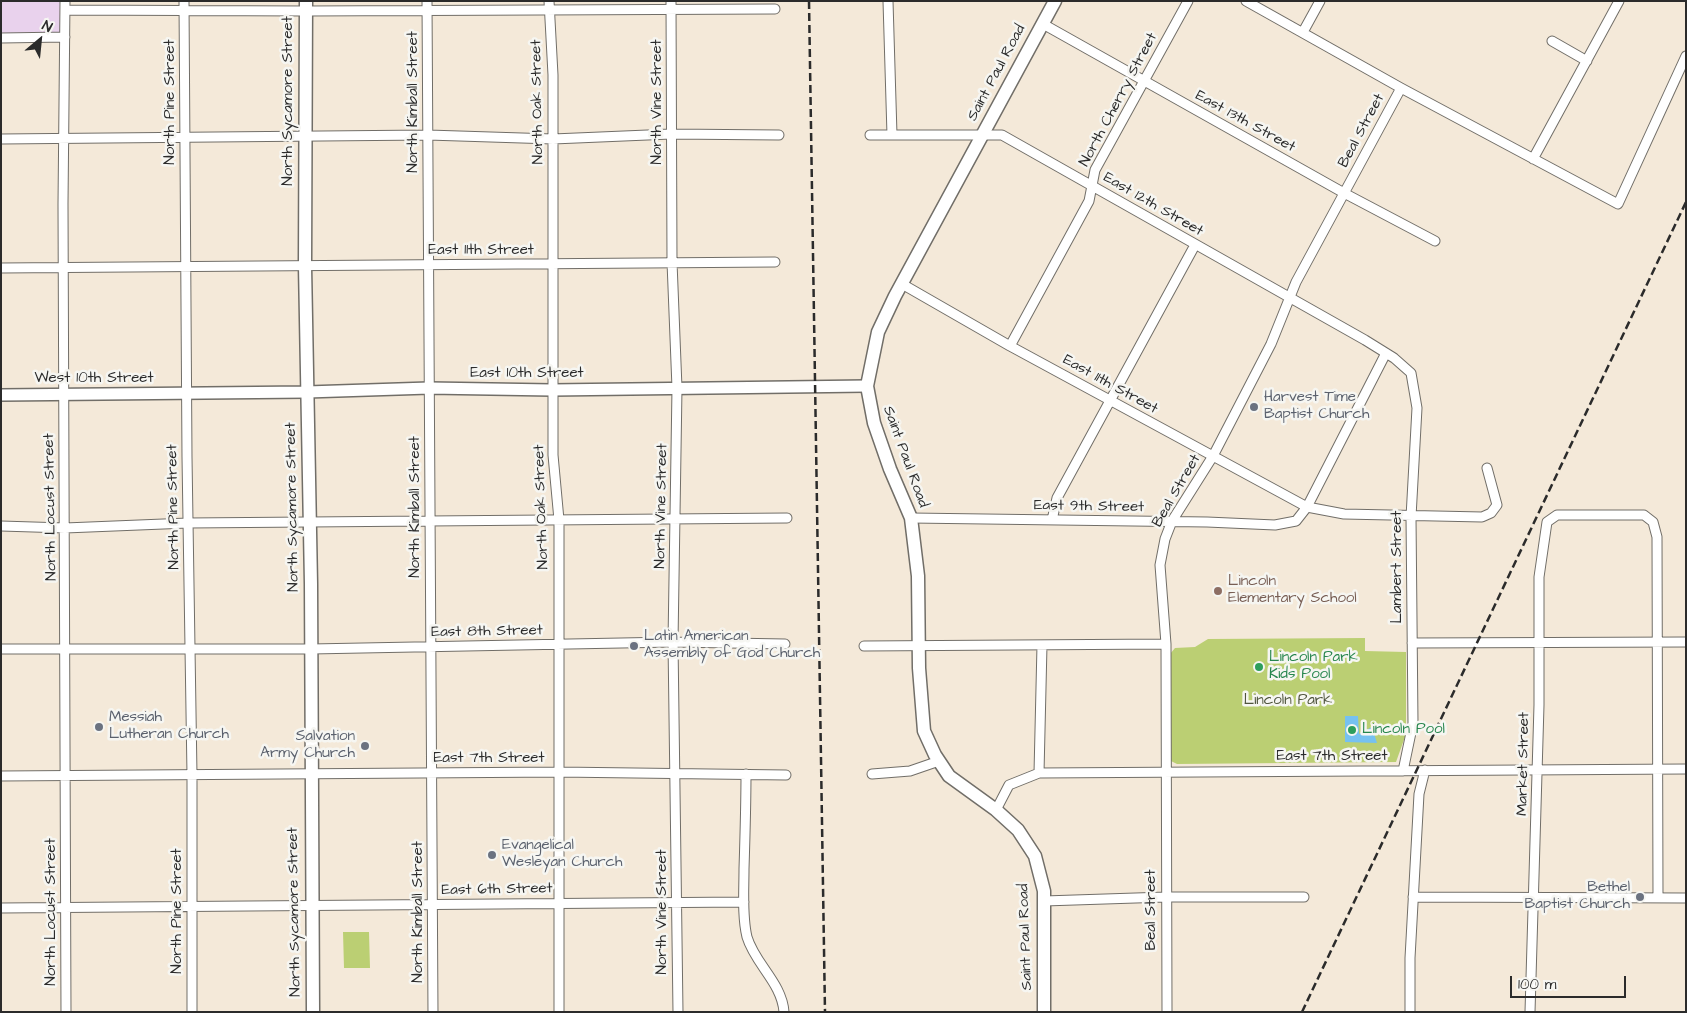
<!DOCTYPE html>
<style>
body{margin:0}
#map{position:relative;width:1687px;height:1013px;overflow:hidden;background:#f4e9d9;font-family:"Architects Daughter",sans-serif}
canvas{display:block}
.frame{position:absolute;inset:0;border:2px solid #2b2b2b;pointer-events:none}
.north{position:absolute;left:15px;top:15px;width:50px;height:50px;-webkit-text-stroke:4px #f6f6f2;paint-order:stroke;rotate:28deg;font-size:14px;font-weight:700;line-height:20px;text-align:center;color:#2b2b2b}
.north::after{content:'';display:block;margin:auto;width:18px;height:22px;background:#2b2b2b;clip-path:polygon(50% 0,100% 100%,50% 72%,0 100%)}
.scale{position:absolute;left:1510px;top:976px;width:116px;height:22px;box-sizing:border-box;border:2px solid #2b2b2b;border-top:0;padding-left:6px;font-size:15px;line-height:18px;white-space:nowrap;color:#2b2b2b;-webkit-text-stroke:4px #f6f6f2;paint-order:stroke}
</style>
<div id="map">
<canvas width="1687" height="1013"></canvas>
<div class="frame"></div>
<div class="north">N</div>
<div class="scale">100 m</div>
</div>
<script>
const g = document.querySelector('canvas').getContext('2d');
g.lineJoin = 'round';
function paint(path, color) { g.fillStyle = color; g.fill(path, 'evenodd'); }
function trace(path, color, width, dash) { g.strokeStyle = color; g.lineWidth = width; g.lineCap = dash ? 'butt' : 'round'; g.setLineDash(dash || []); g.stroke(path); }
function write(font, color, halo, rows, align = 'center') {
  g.font = font + ' "Architects Daughter",sans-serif'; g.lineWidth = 5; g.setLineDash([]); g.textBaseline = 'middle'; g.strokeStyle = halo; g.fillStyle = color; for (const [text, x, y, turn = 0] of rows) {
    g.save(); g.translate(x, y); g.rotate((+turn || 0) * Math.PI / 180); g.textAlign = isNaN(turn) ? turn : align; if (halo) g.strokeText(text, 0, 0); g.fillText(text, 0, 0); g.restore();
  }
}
paint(new Path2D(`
 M1,1H63V33L1,34Z`), '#e9d2ed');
paint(new Path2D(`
 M1365,638V651L1406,652V734L1396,762L1177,764L1171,761L1170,654L1175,648L1195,647L1208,639Z
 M343,932H369L370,968H344Z`), '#bbcf73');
paint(new Path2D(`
 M1345,716H1358L1359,734L1372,727L1377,743L1345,742Z`), '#76c1f0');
const minor = new Path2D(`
 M65,1L63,204L66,1012
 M184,1L187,457L192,775V1012
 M427,1L433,1012
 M549,1L553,75V455L559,520V1012
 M671,1L672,262L677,388L673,642L678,1012
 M888,1L892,135
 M1246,1L1401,88L1618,204L1686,56
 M65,10L306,11L775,9
 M1043,24L1344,193L1435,241
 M1303,32L1320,1
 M1,38L65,37
 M1552,41L1587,61
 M870,135H1002L1365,340L1394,358L1411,373L1417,408L1411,517L1413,723L1403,771
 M1,139L428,135L553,139L671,134L779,135
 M1533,159L1619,1
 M1,268L775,262
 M902,284L1010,346L1307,507L1344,514L1482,517L1491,513L1497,505L1487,468
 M1010,346L1089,201L1095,170L1188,1
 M911,518L1207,522L1275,525L1296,521L1307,507L1386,353
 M1052,520L1057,498L1195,245
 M1,526L65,528L188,523L787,518
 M1412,643L1686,642
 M864,646L1166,644
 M1,649H311L673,642L785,644
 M1039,773L1042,645
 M746,774C746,805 745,837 744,869C744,891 742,916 747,937C755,964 782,983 784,1012
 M872,774L910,771L939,761
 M1,776L559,772L786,775
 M996,810L1009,785L1039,773L1686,769
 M1413,897L1686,898
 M1044,901L1166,897H1304
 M1,908L744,902
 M1167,1012L1166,644L1160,565L1165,539L1172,521L1213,456L1271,344L1296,282L1401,88
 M1410,1012V958L1419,794L1425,770
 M1530,1012L1539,705V577L1547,522L1557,515H1644L1653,522L1657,537L1658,898`);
const tertiary = new Path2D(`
 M1,395L307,392L429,388L552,390L867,386`);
const secondary = new Path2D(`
 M306,1L305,266L311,584L313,1012
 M1044,1012V891L1035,856L1018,830L996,810L949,776L935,755L924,731L919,668L918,576L911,518L890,469L874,423L867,386L878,332L895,296L1055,1`);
trace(minor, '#716e68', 11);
trace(tertiary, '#716e68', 14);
trace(secondary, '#716e68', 15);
trace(minor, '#fff', 9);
trace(tertiary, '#fff', 11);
trace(secondary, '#fff', 12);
trace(new Path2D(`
 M809,1L825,1012
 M1302,1012L1686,202`), '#2b2b2b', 2.5, [8, 4]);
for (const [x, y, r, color] of [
 [1254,407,5,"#6b7280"],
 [1218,591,5,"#8d6e63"],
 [634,646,5,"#6b7280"],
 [1259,667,5,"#2e9e5b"],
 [99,727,5,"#6b7280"],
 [1352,730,5,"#2e9e5b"],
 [365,746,5,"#6b7280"],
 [492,855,5,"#6b7280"],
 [1640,897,5,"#6b7280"]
]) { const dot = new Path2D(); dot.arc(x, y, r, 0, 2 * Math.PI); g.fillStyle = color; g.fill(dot); trace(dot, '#f6f6f2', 2); }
write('15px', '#2b2b2b', '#f6f6f2', [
 ["Saint Paul Road",997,73,-62],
 ["North Cherry Street",1119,100,-62],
 ["North Sycamore Street",289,101,-90],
 ["North Pine Street",171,102,-90],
 ["North Kimball Street",414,102,-90],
 ["North Oak Street",538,102,-91],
 ["North Vine Street",658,102,-90],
 ["East 13th Street",1245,122,29],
 ["Beal Street",1362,131,-62],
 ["East 12th Street",1153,205,30],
 ["East 11th Street",481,251],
 ["East 10th Street",527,374],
 ["West 10th Street",94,379],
 ["East 11th Street",1110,385,29],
 ["Saint Paul Road",905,457,70],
 ["Beal Street",1177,491,-60],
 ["North Vine Street",662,506,-89],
 ["North Locust Street",51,507,-91],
 ["North Pine Street",174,507,-91],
 ["North Sycamore Street",293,507,-91],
 ["North Kimball Street",416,507,-90],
 ["North Oak Street",542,507,-92],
 ["East 9th Street",1089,507,1],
 ["Lambert Street",1398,567,-90],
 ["East 8th Street",487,632,-1],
 ["East 7th Street",1332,757],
 ["East 7th Street",489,759],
 ["Market Street",1524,764,-89],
 ["East 6th Street",497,890,-1],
 ["Beal Street",1152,910,-90],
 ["North Pine Street",178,911,-90],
 ["North Locust Street",52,912,-90],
 ["North Sycamore Street",295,912,-91],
 ["North Kimball Street",419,912,-90],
 ["North Vine Street",663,912,-90],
 ["Saint Paul Road",1026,937,-92]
]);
write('15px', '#5b616d', '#f6f6f2', [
 ["Harvest Time",1264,398],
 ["Baptist Church",1264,415],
 ["Latin American",644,637],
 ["Assembly of God Church",644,654],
 ["Messiah",109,718],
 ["Lutheran Church",109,735],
 ["Salvation",355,737,"right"],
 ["Army Church",355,754,"right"],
 ["Evangelical",502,846],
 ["Wesleyan Church",502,863],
 ["Bethel",1630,888,"right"],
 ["Baptist Church",1630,905,"right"]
], 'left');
write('15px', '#785e54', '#f6f6f2', [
 ["Lincoln",1228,582],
 ["Elementary School",1228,599]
], 'left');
write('15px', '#27864d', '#f6f6f2', [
 ["Lincoln Park",1269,658],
 ["Kids Pool",1269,675],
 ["Lincoln Pool",1362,730]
], 'left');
write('15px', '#4f543d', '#f6f6f2', [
 ["Lincoln Park",1288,701]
]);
</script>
